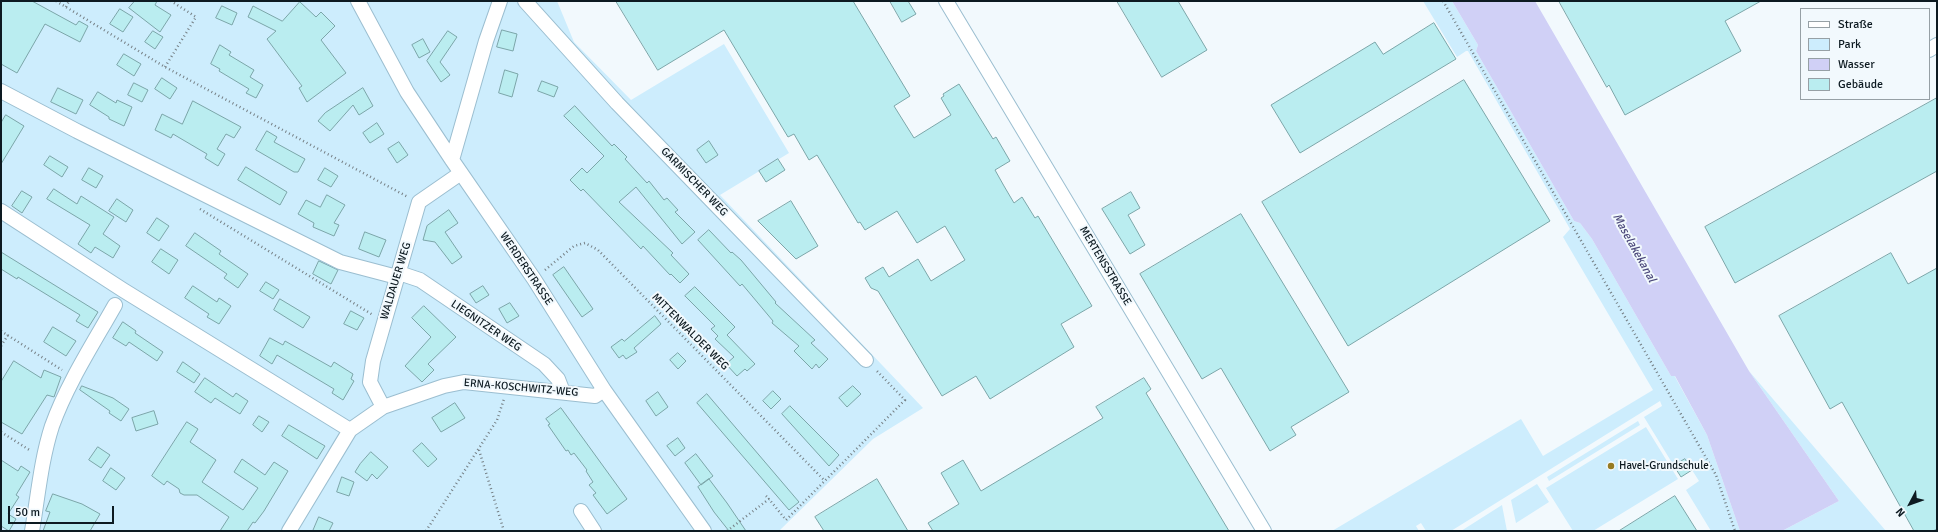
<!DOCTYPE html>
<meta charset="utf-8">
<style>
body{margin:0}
#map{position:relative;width:1938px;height:532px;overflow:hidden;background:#f2f9fd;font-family:Signika,sans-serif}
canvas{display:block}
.frame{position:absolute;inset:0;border:2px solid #0d1a21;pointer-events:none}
.legend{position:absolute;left:1800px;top:8px;width:130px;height:92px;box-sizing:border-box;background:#f2f9fd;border:1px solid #96a0a5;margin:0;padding:5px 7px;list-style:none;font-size:12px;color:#0d1a21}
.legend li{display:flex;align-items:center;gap:8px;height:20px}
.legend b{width:20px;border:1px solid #96a0a5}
.north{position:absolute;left:1890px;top:484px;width:40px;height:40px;-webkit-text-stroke:3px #f2f9fd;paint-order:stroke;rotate:229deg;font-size:11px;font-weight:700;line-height:16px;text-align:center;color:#0d1a21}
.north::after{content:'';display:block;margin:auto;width:14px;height:18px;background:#0d1a21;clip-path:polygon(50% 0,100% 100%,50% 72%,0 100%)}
.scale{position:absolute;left:8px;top:506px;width:106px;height:18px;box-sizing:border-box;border:2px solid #0d1a21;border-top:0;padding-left:5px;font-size:12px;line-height:14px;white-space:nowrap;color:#0d1a21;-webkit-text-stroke:3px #f2f9fd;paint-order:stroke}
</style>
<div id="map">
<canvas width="1938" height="532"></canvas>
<div class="frame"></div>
<ul class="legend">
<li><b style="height:5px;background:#fff"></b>Straße</li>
<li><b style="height:11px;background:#cdedfd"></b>Park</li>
<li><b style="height:11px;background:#d0d0f6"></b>Wasser</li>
<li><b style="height:11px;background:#baedf0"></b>Gebäude</li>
</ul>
<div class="north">N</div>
<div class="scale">50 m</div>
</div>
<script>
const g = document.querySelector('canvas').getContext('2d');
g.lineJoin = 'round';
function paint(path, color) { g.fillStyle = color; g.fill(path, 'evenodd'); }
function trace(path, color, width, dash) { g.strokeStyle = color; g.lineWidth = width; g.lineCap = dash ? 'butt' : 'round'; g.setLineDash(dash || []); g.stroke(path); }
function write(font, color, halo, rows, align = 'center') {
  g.font = font + ' Signika,sans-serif'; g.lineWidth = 4; g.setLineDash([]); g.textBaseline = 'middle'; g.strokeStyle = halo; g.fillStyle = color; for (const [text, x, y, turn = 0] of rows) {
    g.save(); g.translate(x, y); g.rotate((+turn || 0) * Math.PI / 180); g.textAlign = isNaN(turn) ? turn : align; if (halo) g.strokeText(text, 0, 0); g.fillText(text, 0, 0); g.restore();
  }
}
paint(new Path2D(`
 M1,1H557L574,42L631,100L724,44L789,153L720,195L923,408L873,439L779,531H1Z
 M1423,1H1452L1478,45L1476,51L1574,221L1580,223L1592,239L1671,376L1674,375L1707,435L1740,531H1711L1686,490L1699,481L1685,459L1674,466L1644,417L1662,406L1660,401L1451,531H1426L1421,523L1416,526L1419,531H1332L1521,419L1543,456L1653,390L1563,237L1570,229L1468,51H1466L1457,57Z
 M1749,371L1886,531H1782L1839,501Z
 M1638,421L1640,425L1549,481L1547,477Z
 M1646,427L1678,479L1593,531H1573L1546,488Z
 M1537,484L1549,502L1516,523L1511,500Z
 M1502,505L1507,531H1461Z`), '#cdedfd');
paint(new Path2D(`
 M1452,1H1535L1749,371L1839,501L1782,531H1740L1707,435L1675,376H1671L1592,239L1580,223L1574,221L1476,51L1478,45Z`), '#d0d0f6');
const building = new Path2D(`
 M1,1H32L76,25L79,21L88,26L80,42L45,24L17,73L1,64Z
 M135,1H157L155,5L171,15L160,32L129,8Z
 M616,1H853L910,96L894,106L914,138L951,115L941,98L944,96L943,94L959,84L993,139L996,137L1010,161L995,170L1004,186L1014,203L1022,197L1035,218L1038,216L1092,306L1061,324L1074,347L990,399L976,376L942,396L878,291L871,288L865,278L883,267L889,277L918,259L931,281L965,260L945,226L917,243L897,211L865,230L860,222L858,223L817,155L809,160L794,134L788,137L724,30L658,70Z
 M890,1H908L916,14L902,22Z
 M1117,1H1178L1207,50L1162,77Z
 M1559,1H1761L1725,21L1741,51L1625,115L1609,85L1607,87Z
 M300,2L316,17L321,12L335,26L321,40L346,73L307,102L299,88L302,86L267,39L276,31L248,17L253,6L282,21Z
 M222,6L237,13L232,25L216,18Z
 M120,9L133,17L123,32L110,24Z
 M1434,23L1456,59L1300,153L1271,105L1375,42L1383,54Z
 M502,30L517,34L513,51L497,47Z
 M153,31L163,37L155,49L145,42Z
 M448,31L457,37L440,62L450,75L441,82L427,61Z
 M423,39L430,52L419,58L412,45Z
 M220,45L231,52L229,55L254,70L250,77L263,85L256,98L246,93L249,89L219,71L220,69L211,64Z
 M124,54L141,64L134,76L117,65Z
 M505,70L518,74L512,97L499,93Z
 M162,78L177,88L170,99L155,89Z
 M1464,80L1550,221L1348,346L1262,202Z
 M542,81L558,87L554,97L538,91Z
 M134,83L148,90L142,102L128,95Z
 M58,88L83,100L76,114L51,102Z
 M363,88L373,106L359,115L353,105L330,131L318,121L325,113Z
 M98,92L116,103L117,100L132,107L124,126L109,119V117L90,105Z
 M1937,98V171L1735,283L1705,227Z
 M193,101L241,127L234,138L226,134L217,149L225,154L218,166L205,158L207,154L173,134L171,138L155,130L162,114L182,124Z
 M575,106L612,146L614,144L627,157L625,159L647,183L649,181L664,200L667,198L678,210L675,212L695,232L682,244L636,187L619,202L673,253L671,255L689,274L680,283L671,274L670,275L643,246L641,249L583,189L581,191L570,180L582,168L587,173L604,156L564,116Z
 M6,115L24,126L1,164V123Z
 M377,123L384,134L370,143L363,133Z
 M267,131L277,137L274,142L305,159L298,172H294L256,150Z
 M709,141L718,155L706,163L697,150Z
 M399,142L408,155L397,163L388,149Z
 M50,156L68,167L62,177L44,165Z
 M778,159L785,170L766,182L759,171Z
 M246,167L287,192L280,205L238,180Z
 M89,168L103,176L96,188L82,180Z
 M325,168L338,176L331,187L318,180Z
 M54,189L77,204L81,196L114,217L103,234L120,246L113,258L95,247L91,253L78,244L90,225L47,199Z
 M22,191L32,197L22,213L12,206Z
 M1131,192L1140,208L1128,215L1145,245L1130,254L1102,209Z
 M327,195L345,205L334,223L339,225L334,236L313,227L314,223L298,214L306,200L320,207Z
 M117,199L133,210L126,222L109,211Z
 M791,201L818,246L796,259L758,221Z
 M449,210L458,223L445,232L462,257L452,264L435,242L423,240L427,226Z
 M1241,214L1349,392L1291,427L1296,435L1270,451L1221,368L1202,379L1140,274Z
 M157,218L169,226L159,241L147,233Z
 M709,230L731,253L732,252L741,260L776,302L775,303L815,340L811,343L828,359L819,368L816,364L812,369L794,351L799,346L772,323L773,321L742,284L740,286L698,240Z
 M365,232L386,240L379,257L359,249Z
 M195,233L221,251L219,254L248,274L238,288L224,278L227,274L186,246Z
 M161,249L178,260L169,274L152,262Z
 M1,252L98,312L88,328L76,321L80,315L18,277L17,279L1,269Z
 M1891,253L1908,284L1937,268V529L1933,531H1914L1842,402L1830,409L1779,316Z
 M319,261L338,270L331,284L313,274Z
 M564,267L593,309L582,317L553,275Z
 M266,282L279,290L273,299L260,291Z
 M193,286L217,302L219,298L231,306L219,324L207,317L209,314L185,298Z
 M483,286L489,295L476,303L470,294Z
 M695,287L735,327L727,335L755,364L747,371L745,369L737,376L726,364L734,357L715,339L718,336L711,329L715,326L685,296Z
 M280,299L310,317L303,328L274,310Z
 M510,303L519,316L507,323L499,309Z
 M424,306L456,337L428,364L434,370L422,382L405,366L431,337L412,318Z
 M351,311L364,318L357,330L344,324Z
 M655,316L661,324L634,348L637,352L626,359L623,355L619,358L611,347L622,339L624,341Z
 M123,322L136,331L135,333L163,352L157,361L129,342L126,346L113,338Z
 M53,327L76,341L66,356L44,342Z
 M270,338L283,345L285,341L331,367L334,362L353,374L351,379L354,381L343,400L332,393L334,389L277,355L272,364L260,356Z
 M678,353L686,361L678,369L670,360Z
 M14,361L41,378L44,370L61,377L54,397L47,395L22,434L1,422V382Z
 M183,362L200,374L194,383L177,372Z
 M205,378L233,397L236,393L248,401L240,414L215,398L211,403L195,392Z
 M1144,378L1151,389L1146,393L1229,531H933L928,523L959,504L941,473L963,460L981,491L1103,418L1096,407Z
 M82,386L113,398L129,409L121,421L109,413L110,411L80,390Z
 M853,386L861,394L847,407L839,398Z
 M773,391L781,399L771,409L763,401Z
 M658,392L668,407L656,416L646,401Z
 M707,394L799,502L789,510L697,403Z
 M455,403L465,418L441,432L432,418Z
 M790,406L839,455L829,466L782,414Z
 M561,408L627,499L607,514L593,495L596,493L589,485L593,482L586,471L587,470L574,453L571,455L568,450L566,451L548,425L550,424L546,419Z
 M154,411L158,424L136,431L132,418Z
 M259,416L269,422L262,432L253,425Z
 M187,422L198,429L190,442L216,460L202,482L243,510L258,488L234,472L242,459L265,475L274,462L288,471L264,511L255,523L253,522L247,531H220L229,517L197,495H184L180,493L179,489L167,481L164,485L152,476Z
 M289,425L325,446L317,459L282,436Z
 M678,438L685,448L675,456L667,446Z
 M422,443L437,459L428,467L413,451Z
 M98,447L110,455L101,468L89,460Z
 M371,452L388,467L377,479L372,474L367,481L355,472L360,464Z
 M696,454L713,476L701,485L685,463Z
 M1685,459L1692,470L1681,477L1674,466Z
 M1,460L18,471L21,466L30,472L16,495L19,497L8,514L16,519L9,531L1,526Z
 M111,468L125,478L116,490L103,481Z
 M342,477L354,482L349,496L337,492Z
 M709,479L727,503L746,531H729L714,512L698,487Z
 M877,479L908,531H824L815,517Z
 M53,494L82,504L100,514L90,531H43L50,512L46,511Z
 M1675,496L1697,531H1619Z
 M319,517L333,523L329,531H313Z`);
paint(building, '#baedf0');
trace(building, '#7ca6a9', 1);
const minor = new Path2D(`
 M358,1L407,92L452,160L534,279L604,390L704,531
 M525,1L617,103L866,360
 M946,1L1264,531
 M1929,50L1937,45
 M1,91L77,131L340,262L397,277
 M452,160L486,41L500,1
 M1,211L123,290L350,430
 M399,273L420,280L544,364L558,379L563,392
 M383,407L370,382L373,361L419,202L461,173
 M581,511L594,531
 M32,531C38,496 41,460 52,426C67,384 93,344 115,305
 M289,531L350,430L383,407L444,386L464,382L595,396L604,390`);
trace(minor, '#9bbed0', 16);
trace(new Path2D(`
 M56,1L165,67L408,197
 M1443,1L1716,475L1735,531
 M66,7L69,1
 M165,67L196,17L171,1
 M200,209L373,315
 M545,270L574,246L585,243L598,250L825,481
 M1,331L62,370
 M1,346L8,335
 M1,432L31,451
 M479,450L504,531
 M766,496L769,499
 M426,531L497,420L504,399
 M727,531L769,499L786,520L905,400L875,369`), '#768086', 2.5, [1, 3]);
trace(minor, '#fff', 14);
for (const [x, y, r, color] of [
 [1611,466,4,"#977b23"]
]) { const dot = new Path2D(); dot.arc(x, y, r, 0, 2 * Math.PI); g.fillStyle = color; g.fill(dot); trace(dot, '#f2f9fd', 1.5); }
write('11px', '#0d1a21', '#f2f9fd', [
 ["GARMISCHER WEG",694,182,46],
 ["MERTENSSTRASSE",1105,266,59],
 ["WERDERSTRASSE",526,269,56],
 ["WALDAUER WEG",396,281,-73],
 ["LIEGNITZER WEG",486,326,34],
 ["MITTENWALDER WEG",690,332,45],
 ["ERNA-KOSCHWITZ-WEG",521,388,5]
]);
write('11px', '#0d1a21', '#f2f9fd', [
 ["Havel-Grundschule",1619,466]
], 'left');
write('italic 12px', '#4d4a7c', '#f2f9fd', [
 ["Maselakekanal",1634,248,61]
]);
</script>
